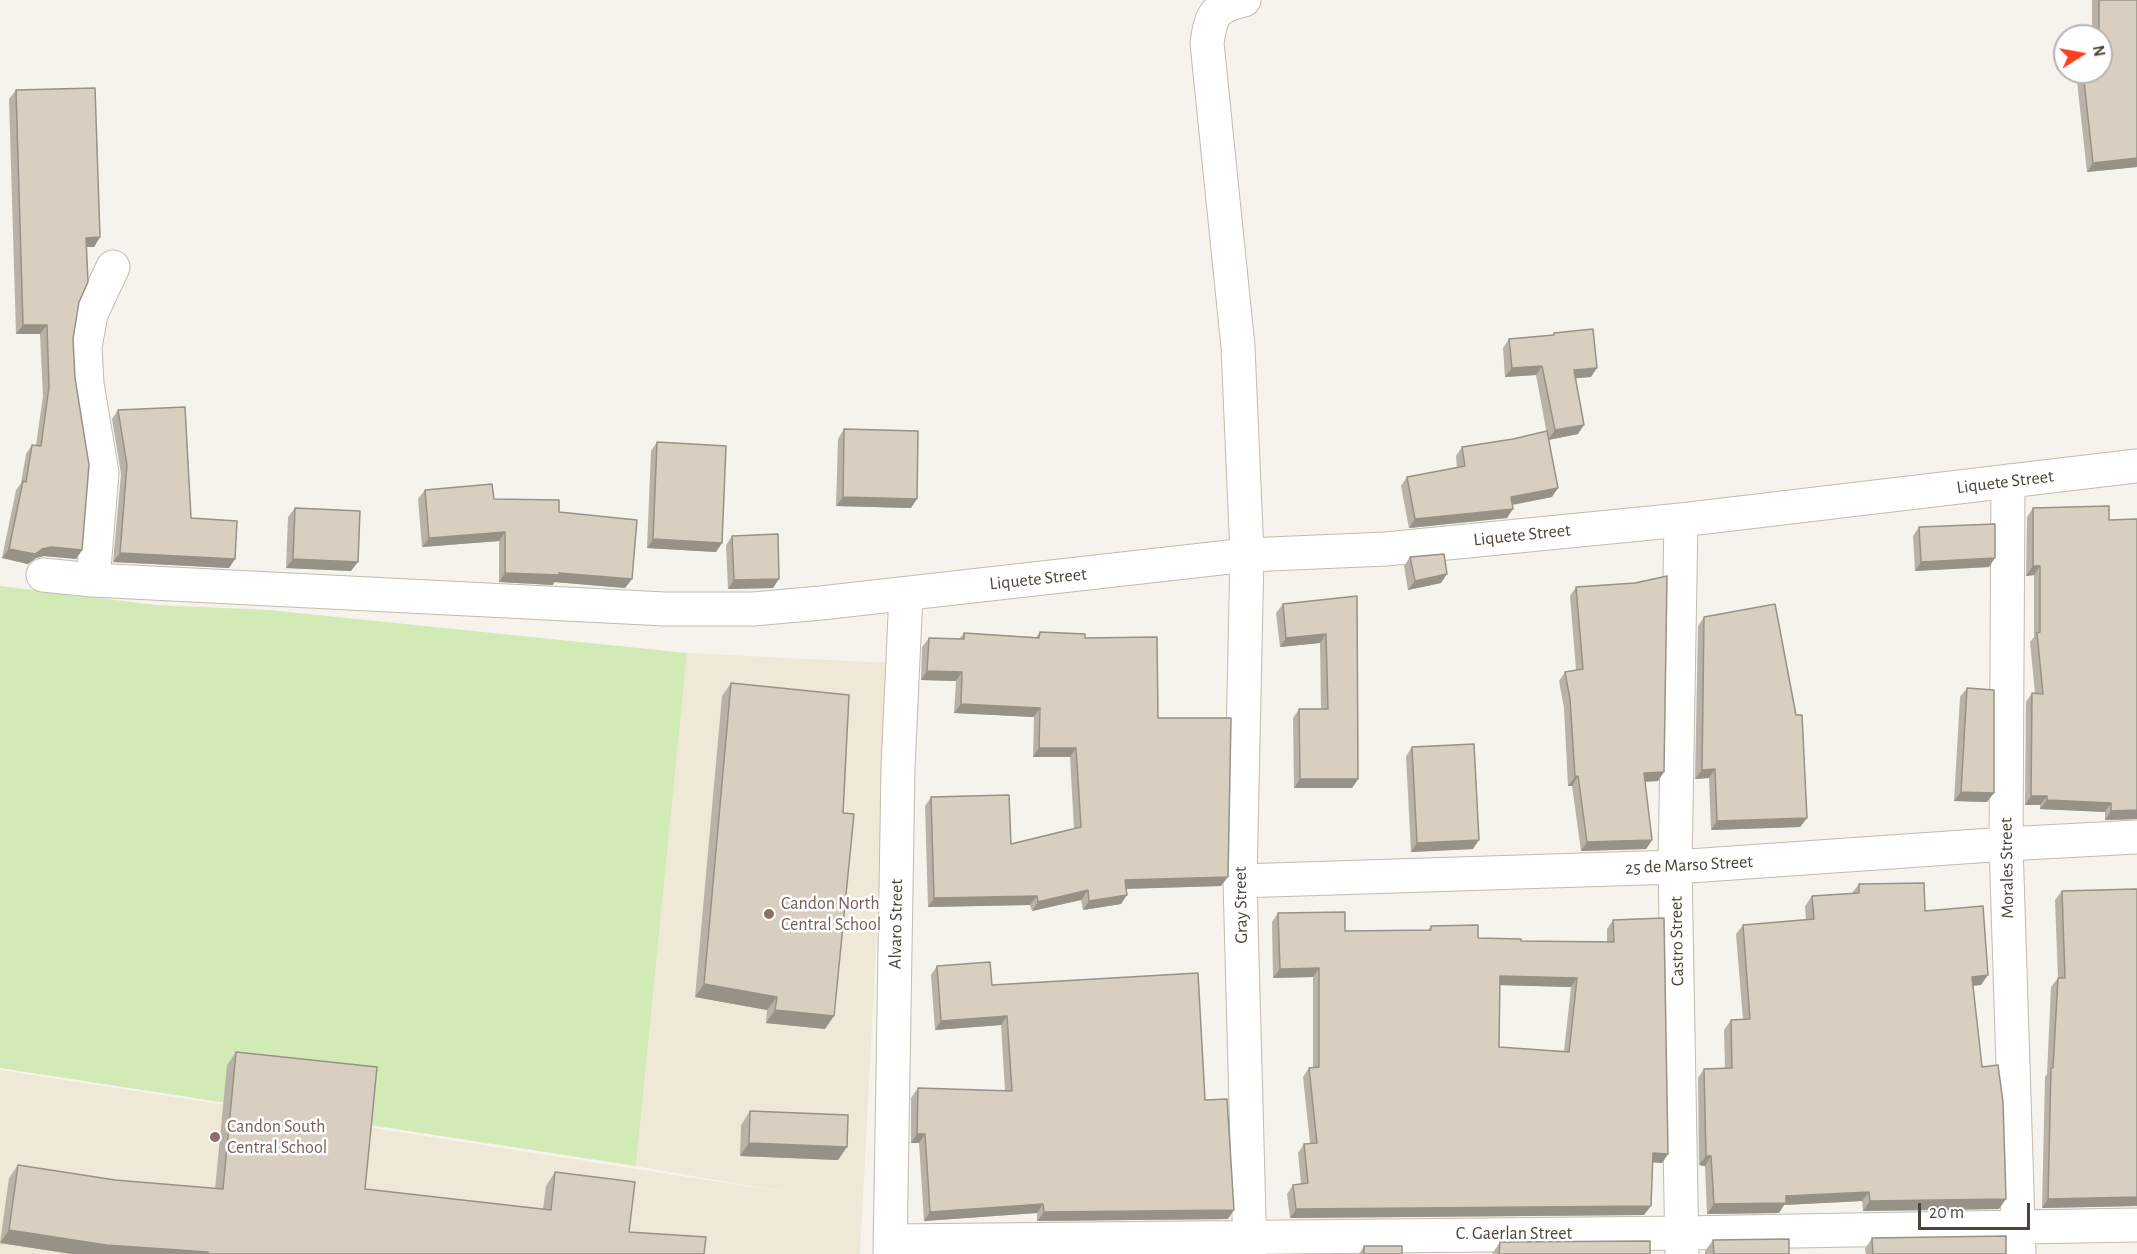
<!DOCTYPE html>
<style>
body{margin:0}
#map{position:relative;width:2137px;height:1254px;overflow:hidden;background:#f6f3ec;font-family:"Alegreya Sans",sans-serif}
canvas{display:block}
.north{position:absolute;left:2053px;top:24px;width:60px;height:60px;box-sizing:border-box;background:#fff;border:2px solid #b7b4b0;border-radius:50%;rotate:79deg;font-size:16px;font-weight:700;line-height:24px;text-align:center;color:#4b4439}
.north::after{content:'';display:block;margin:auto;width:21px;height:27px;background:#fc3f1d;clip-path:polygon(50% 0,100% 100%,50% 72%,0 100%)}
.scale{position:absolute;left:1918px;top:1203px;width:112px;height:27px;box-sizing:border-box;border:3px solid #4b4439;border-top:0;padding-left:8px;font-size:18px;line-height:21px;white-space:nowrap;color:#4b4439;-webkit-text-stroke:4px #fff;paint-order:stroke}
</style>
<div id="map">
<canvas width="2137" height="1254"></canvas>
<div class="north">N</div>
<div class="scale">20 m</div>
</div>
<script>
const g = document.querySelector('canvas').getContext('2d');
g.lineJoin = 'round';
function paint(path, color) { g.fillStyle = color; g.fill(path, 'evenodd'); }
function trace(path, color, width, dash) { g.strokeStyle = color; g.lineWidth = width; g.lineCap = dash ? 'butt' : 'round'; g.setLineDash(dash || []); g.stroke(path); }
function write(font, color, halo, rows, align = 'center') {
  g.font = font + ' "Alegreya Sans",sans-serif'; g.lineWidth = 5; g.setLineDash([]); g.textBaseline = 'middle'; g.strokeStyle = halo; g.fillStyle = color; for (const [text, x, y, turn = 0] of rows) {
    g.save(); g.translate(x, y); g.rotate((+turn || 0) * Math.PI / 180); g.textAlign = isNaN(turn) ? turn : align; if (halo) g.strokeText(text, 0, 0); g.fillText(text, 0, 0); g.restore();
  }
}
paint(new Path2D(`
 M687,653L891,663L860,1254H0V1070L797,1194L636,1166Z`), '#efe8d6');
paint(new Path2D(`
 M0,586L156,605L269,610L687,653L636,1166L0,1068Z`), '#d2eab5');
const minor = new Path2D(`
 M1244,0C1215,7 1211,14 1207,43L1238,347L1247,555L1240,881L1250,1254
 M2008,481L2006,844L2019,1254
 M1681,520L1675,867L1682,1254
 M43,575L93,580L665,609H753L821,603L1247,555L1386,549L1681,520L2137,466
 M93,580L102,473L87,384L85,347L91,314L113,267
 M1240,881L1675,867L2006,844L2137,837
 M891,1241L1683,1233L2137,1225
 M890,1254L898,768L906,594`);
trace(minor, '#c2bbae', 35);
trace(minor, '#fff', 33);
paint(new Path2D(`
 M2092,0H2137V167L2087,172L2076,72H2101V36H2092Z
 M16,90L100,237L94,247H87L73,339L82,550L76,559L44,556L36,558L28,564L2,558L16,490L21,483L26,454L32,445H36L43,396L40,334H16L9,99Z
 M1554,333L1591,377L1575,378L1578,434L1548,440L1536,375L1505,377L1503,348L1509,339L1552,336Z
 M118,410L191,518L235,559L229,568L113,562L121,474L112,419Z
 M844,429L911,508L836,506L838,439Z
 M657,442L722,543L716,552L647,548L651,451Z
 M1462,447L1552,497L1513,505L1507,518L1409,528L1401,486L1407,477L1457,468L1456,456Z
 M425,490L494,499L559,512L632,579L625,588L554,582L553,585L499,582V541L422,547L418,499Z
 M295,508L351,571L286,568L288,517Z
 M2033,508L2109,520L2137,519V819L2105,820V812L2040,809V805H2025L2026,702L2032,693H2035L2030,642L2034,637V575L2026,576L2027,517Z
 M1919,527L1989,567L1915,571L1913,536Z
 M732,536L773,588L728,589L726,545Z
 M1410,557L1441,583L1408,590L1404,566Z
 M1576,587L1658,781L1645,782L1652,840L1646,849L1581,851L1572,786H1568L1564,708L1559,681L1565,672L1576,670L1570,596Z
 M1357,596L1358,779L1352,788H1294L1293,718L1299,709H1321L1320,643L1280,647L1276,613L1283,604Z
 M1704,617L1807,818L1800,827L1711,830L1709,778L1695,779L1698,626Z
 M1040,632L1085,638L1158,718L1221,886L1126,889L1121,904L1083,910L1081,900L1032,911L1030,905L928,907L925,806L931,797L1011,844L1074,829L1070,757H1033L1034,717L954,713L956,681L921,680L922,647L929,638H960L964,633L1036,637Z
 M731,683L825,1029L766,1023L767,1010L695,997L722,696Z
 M1967,688L1987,802L1954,801L1960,697Z
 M1412,747L1473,849L1411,852L1406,756Z
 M1859,884L1925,911L1981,985L1973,986L1999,1209L1863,1211L1862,1201L1784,1205L1779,1213L1707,1214L1705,1166L1699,1165L1698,1078L1704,1069L1725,1068L1724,1030L1731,1020H1743L1736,934L1743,925L1806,920L1805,906L1812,896L1852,893Z
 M2062,891L2137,1206L2042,1208L2045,1077L2047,1074L2051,987L2058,978L2055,900Z
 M1278,913L1345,931L1428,930L1431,926L1478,938L1521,941L1607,942V929L1613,920L1668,1154L1662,1163L1653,1162L1644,1215L1290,1218L1287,1194L1293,1185L1301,1184L1298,1153L1304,1144L1310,1143L1303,1077L1309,1068L1313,1067V977L1273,978L1272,922ZM1500,985L1571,987L1564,1051L1499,1047Z
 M937,966L992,985L1205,1100L1228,1219L1037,1221V1213L924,1221L919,1143H911V1098L918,1088L1005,1091L1001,1025L935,1030L931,975Z
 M236,1052L365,1189L543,1209L546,1186L555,1172L629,1232L704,1254H72L0,1243L9,1178L18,1165L115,1180L215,1189L227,1065Z
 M750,1111L838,1160L740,1156L741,1125Z
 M1872,1238L2006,1254H1866L1865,1249Z
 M1713,1240L1789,1254H1705V1251Z
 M1500,1242L1650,1254H1492Z
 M1364,1246L1402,1254H1359Z`), '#bab2a6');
paint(new Path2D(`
 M2137,158V167L2087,172L2093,163Z
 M100,237L94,247H80L86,238Z
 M23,325H47L40,334H16Z
 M1542,366L1536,375L1505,377L1512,368Z
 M1597,368L1591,377L1567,379L1574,370Z
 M1584,425L1578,434L1548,440L1555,430Z
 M1558,488L1552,497L1505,506L1511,497Z
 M843,497L917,499L911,508L836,506Z
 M1513,509L1507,518L1409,528L1415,519Z
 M505,532L499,541L422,547L429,538Z
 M653,539L722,543L716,552L647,548Z
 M51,547L82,550L76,559L44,556L36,558L28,564L2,558L9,549Z
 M120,553L235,559L229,568L113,562Z
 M1995,558L1989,567L1915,571L1921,562Z
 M293,559L358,562L351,571L286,568Z
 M2033,566H2040L2034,575L2026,576Z
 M505,573H559L632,579L625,588L554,582L553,585L499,582Z
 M1447,574L1441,583L1408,590L1415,581Z
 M779,579L773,588L728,589L734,580Z
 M1326,634L1320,643L1280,647L1286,638Z
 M927,671L962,672L956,681L921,680Z
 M961,704L1040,708L1034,717L954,713Z
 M1039,748H1076L1070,757H1033Z
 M1715,769L1709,778L1695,779L1702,770Z
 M1664,772L1658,781L1637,782L1644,773Z
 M1578,776L1572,786H1568L1575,777Z
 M1300,779H1358L1352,788H1294Z
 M1961,792L1994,793L1987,802L1954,801Z
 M2031,796H2047L2040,805H2025Z
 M2047,800L2111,803L2105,812L2040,809Z
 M2137,810V819L2105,820L2111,811Z
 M1807,818L1800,827L1711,830L1717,821Z
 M1479,840L1473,849L1411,852L1417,843Z
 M1652,840L1646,849L1581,851L1587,842Z
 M1228,877L1221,886L1119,889L1125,880Z
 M1088,890L1081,900L1032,911L1038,902Z
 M1127,895L1121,904L1083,910L1089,901Z
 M1037,896L1030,905L928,907L934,898Z
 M1319,968L1313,977L1273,978L1280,969Z
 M1988,975L1981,985L1965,986L1972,977Z
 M1500,976L1577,978L1571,987L1494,985Z
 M704,984L777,997L767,1010L695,997Z
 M775,1010L834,1016L825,1029L766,1023Z
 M1007,1016L1001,1025L935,1030L941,1021Z
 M917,1134H925L919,1143H911Z
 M749,1143L847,1147L838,1160L740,1156Z
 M1653,1153L1668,1154L1662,1163L1647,1162Z
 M1706,1156H1711L1705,1166L1699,1165Z
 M1869,1192L1862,1201L1784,1205L1779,1213L1707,1214L1714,1204L1786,1196Z
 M2137,1197V1206L2042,1208L2048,1199Z
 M2006,1199L1999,1209L1863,1211L1870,1201Z
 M1043,1204L1037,1213L924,1221L930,1212Z
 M1651,1206L1644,1215L1290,1218L1296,1209Z
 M1234,1210L1228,1219L1037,1221L1044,1212Z
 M9,1230L208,1252L207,1254H72L0,1243Z`), '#979187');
const building = new Path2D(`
 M2099,0H2137V158L2093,163L2083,72H2101V36H2099Z
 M95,88L100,237L86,238L88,282L79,302L73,339L75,378L89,465L82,550L51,547L42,549L35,554L9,549L23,481L26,482L32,445L41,446L49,387L47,325H23L16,90Z
 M1593,329L1597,368L1574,370L1584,425L1555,430L1542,366L1512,368L1509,339L1554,335V333Z
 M185,407L191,518L237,521L235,559L120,553L127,465L118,410Z
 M844,429L918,431L917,499L843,497Z
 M1547,431L1558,488L1511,497L1513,509L1415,519L1407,477L1465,466L1462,447L1513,439Z
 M657,442L726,446L722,543L653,539Z
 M492,484L494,499L559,500V512L637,520L632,579L559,573V575L505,573V532L429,538L425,490Z
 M2109,506V520L2137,519V810L2111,811V803L2047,800V796H2031L2032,693L2043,694L2037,633L2040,632V566H2033V508Z
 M295,508L360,511L358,562L293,559Z
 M1995,524V558L1921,562L1919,527Z
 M778,534L779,579L734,580L732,536Z
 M1444,554L1447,574L1415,581L1410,557Z
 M1667,576L1664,772L1644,773L1652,840L1587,842L1578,776L1575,777L1570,699L1565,672L1583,669L1576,587L1635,583Z
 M1357,596L1358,779H1300L1299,709H1328L1326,634L1286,638L1283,604Z
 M1775,604L1796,715H1802L1807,818L1717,821L1715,769L1702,770L1704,617Z
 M1040,632L1085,634V638L1157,637L1158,718H1231L1228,877L1125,880L1127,895L1089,901L1088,890L1038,902L1037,896L934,898L931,797L1009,795L1011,844L1081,827L1076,748H1039L1040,708L961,704L962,672L927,671L929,638L964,639V633L1039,638Z
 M731,683L849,695L843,813L854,814L834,1016L775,1010L777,997L704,984Z
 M1967,688L1994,690V793L1961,792Z
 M1474,744L1479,840L1417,843L1412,747Z
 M1924,883L1925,911L1983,906L1988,975L1972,977L1982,1067L1998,1065L2003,1102L2006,1199L1870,1201L1869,1192L1786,1196V1203L1714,1204L1711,1156H1706L1704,1069L1732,1068L1731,1020L1750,1019L1743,925L1814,919L1812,896L1859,893V884Z
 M2137,889V1197L2048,1199L2051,1068H2053L2058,978H2065L2062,891Z
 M1345,912V931L1431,930V926L1478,925V938L1521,939V941L1614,942L1613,920L1664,918L1668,1154L1653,1153L1651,1206L1296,1209L1293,1185L1308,1183L1304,1144L1317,1143L1309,1068L1319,1067V968L1280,969L1278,913ZM1500,976L1577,978L1569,1052L1499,1047Z
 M990,962L992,985L1198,973L1205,1100L1227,1099L1234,1210L1044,1212L1043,1204L930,1212L925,1134H917L918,1088L1012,1091L1007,1016L941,1021L937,966Z
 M236,1052L377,1067L365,1189L551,1210L555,1172L635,1182L629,1232L706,1237L704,1254H208V1252L106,1245L9,1230L18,1165L115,1180L223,1189Z
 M750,1111L848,1115L847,1147L749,1143Z
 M2006,1236V1254H1873L1872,1238Z
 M1789,1239V1254H1714L1713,1240Z
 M1650,1241V1254H1499L1500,1242Z
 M1364,1246H1402V1254H1364Z`);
paint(building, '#d8cfc1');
trace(building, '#979187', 1.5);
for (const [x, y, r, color] of [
 [769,914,6,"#8d6e63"],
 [215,1137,6,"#8d6e63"]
]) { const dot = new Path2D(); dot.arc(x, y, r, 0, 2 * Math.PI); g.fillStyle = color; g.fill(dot); trace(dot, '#fff', 2); }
write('18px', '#4b4439', '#fff', [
 ["Liquete Street",2005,482,-7],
 ["Liquete Street",1522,535,-6],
 ["Liquete Street",1038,579,-6],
 ["25 de Marso Street",1689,865,-3],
 ["Morales Street",2007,868,-91],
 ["Gray Street",1241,905,-91],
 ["Alvaro Street",896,924,-89],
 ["Castro Street",1677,941,-91],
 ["C. Gaerlan Street",1514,1234]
]);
write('18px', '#785e54', '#fff', [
 ["Candon North",781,904],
 ["Central School",781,925],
 ["Candon South",227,1127],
 ["Central School",227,1148]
], 'left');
</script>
